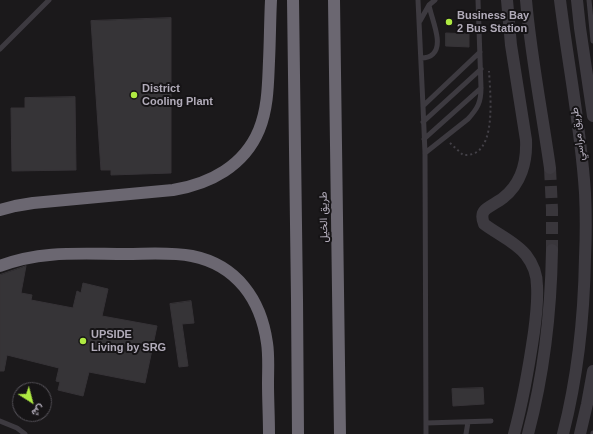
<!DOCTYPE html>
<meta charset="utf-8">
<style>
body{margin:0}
#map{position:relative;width:593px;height:434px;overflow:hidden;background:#1b191b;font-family:Helvetica,Vazirmatn,sans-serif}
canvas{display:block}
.north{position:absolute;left:12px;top:382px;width:40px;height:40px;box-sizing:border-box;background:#161416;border:1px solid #545158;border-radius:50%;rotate:144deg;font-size:11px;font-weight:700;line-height:16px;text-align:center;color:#b2acba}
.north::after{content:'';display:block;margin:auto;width:14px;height:18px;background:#afea42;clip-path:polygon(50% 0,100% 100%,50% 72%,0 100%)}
</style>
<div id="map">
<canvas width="593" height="434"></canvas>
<div class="north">ش</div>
</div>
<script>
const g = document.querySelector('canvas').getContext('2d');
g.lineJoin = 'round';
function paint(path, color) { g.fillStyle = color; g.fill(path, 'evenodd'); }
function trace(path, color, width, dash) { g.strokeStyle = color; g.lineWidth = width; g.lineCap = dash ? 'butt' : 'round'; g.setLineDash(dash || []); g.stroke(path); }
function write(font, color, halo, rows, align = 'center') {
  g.font = font + ' Helvetica,Vazirmatn,sans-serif'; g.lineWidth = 4; g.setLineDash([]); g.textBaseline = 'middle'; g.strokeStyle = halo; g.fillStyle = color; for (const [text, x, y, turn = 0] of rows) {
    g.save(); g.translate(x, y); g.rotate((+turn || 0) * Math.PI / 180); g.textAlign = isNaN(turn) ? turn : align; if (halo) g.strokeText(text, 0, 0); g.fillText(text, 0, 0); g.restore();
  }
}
const building = new Path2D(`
 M171,18V173L111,175V170H101L91,21Z
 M446,33L469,34V47L446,46Z
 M75,97L76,170L12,171L11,108H25V98Z
 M26,266L21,293L32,295L31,300L73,308L77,291L81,293L83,283L108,289L102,316L157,326L145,383L89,372L83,396L58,390L60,382L56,381L59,368L7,355L4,371H0V275Z
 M191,301L194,323L182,324L188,366L179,367L170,304Z
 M483,388L484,404L453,406L452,389Z`);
paint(building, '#363437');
trace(building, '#363337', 1);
trace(new Path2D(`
 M550,168L552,209V250`), '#39363b', 12, [12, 6]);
trace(new Path2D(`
 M450,143L463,155C467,155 471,155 475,153C496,143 490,91 489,71`), '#434047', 2, [2, 3]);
trace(new Path2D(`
 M418,0L423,106L425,153L426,434
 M589,0L593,41
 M420,21L429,5L435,0
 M0,49L49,0
 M421,58C425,58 430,57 433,54C444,44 431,18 429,5
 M423,106L480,52
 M423,122L481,69
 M424,139L481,88
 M425,153L468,119C478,108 481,102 481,88L478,0
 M0,421L17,428L25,434
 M426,423L491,421
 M466,434L468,422
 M593,434V433`), '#3d3a40', 5);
trace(new Path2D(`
 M507,0L511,45L526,140C527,162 521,184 503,198C498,202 489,206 485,210C481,214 482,219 484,224C497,234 516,242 526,255C533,264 537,275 537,286C538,301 536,317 534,332C529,366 523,401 514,434
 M526,0C531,57 542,112 550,168
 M560,0C568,64 581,128 585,193C586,214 586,235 585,257C584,317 578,376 563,434
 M577,0L580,28L593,116
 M528,434C544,374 551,312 552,250
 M580,434L587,404L593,371`), '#3d3a40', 12);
trace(new Path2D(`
 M293,0L297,299L298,434
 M334,0L340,434
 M0,210L15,206L33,203L173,190C210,184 244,166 259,130C268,108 268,84 269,61C270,41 270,20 271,0
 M0,266C41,250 83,254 126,254C147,254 171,252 192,256C237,265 261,300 267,343C269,356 268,370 268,383C268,400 269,417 269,434`), '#6b6771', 12);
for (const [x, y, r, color] of [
 [449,22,4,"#afea42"],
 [134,95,4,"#afea42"],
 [83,341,4,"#afea42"]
]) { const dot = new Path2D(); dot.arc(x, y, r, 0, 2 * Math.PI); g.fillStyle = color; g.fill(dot); trace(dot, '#161416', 1.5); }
write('bold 11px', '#b2acba', '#161416', [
 ["Business Bay",457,16],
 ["2 Bus Station",457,29],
 ["District",142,89],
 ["Cooling Plant",142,102],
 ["UPSIDE",91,335],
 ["Living by SRG",91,348]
], 'left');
write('11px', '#b2acba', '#161416', [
 ["طريق مراسي",578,134,-97],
 ["طريق الخيل",324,217,-91]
]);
</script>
